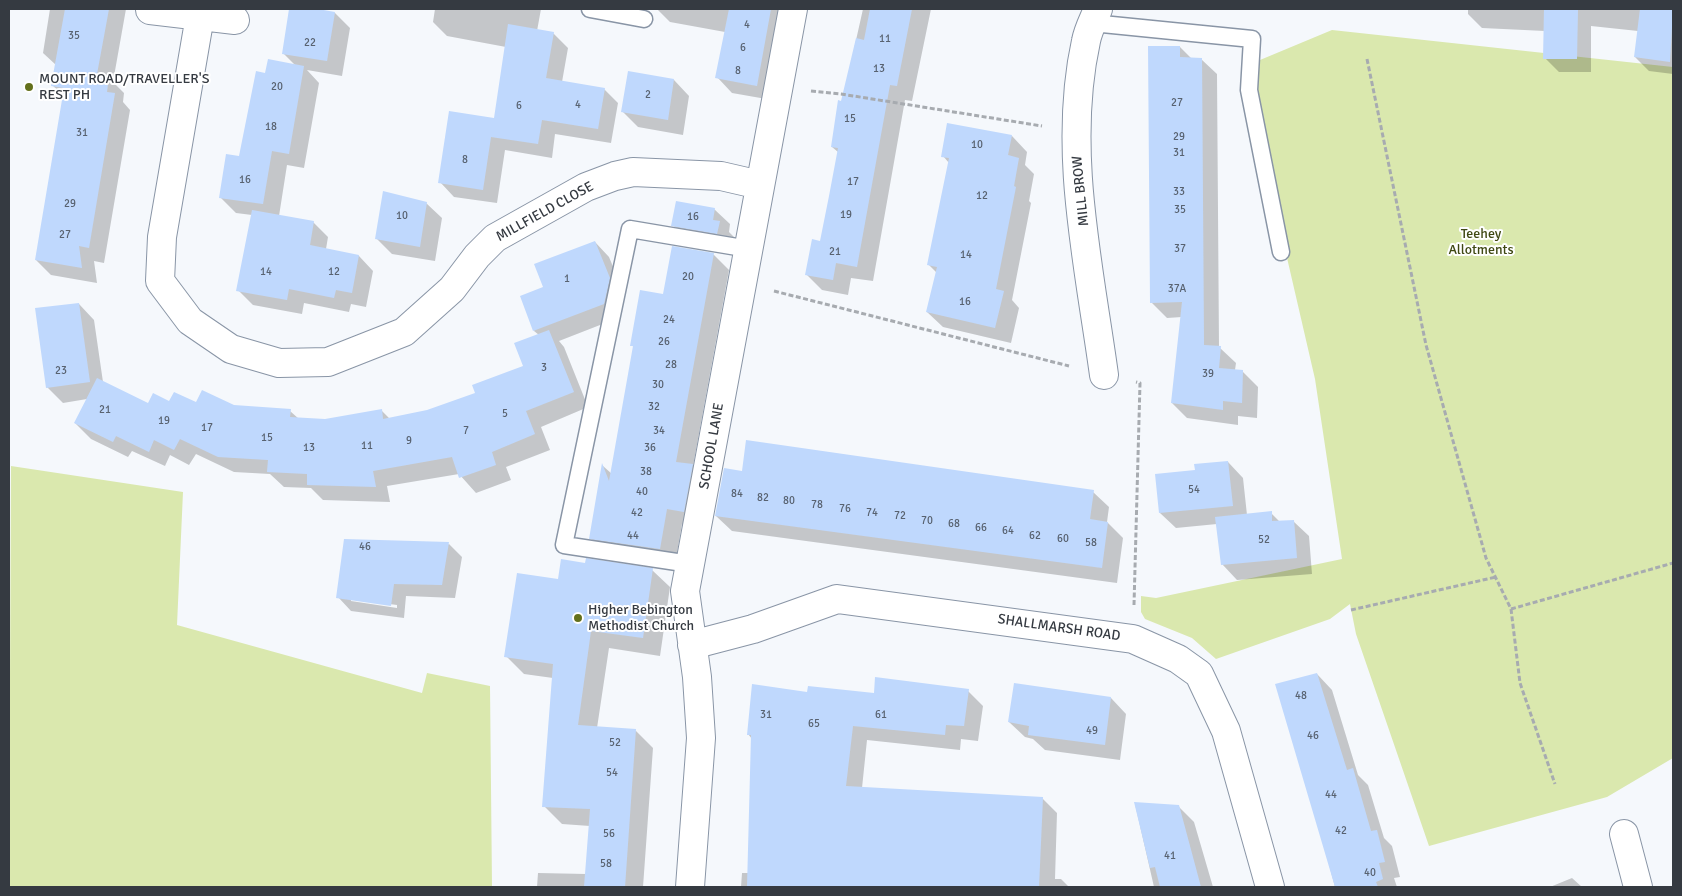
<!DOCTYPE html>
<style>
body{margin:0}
#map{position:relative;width:1682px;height:896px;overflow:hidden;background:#f5f8fc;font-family:Signika,sans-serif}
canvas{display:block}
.frame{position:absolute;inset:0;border:10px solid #353a41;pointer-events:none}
</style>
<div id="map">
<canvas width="1682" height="896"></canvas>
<div class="frame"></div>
</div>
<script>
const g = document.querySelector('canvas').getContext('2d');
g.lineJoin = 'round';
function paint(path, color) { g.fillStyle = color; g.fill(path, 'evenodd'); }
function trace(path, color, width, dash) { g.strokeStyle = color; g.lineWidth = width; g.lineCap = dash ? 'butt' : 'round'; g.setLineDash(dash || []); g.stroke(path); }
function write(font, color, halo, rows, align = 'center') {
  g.font = font + ' Signika,sans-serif'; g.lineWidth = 4; g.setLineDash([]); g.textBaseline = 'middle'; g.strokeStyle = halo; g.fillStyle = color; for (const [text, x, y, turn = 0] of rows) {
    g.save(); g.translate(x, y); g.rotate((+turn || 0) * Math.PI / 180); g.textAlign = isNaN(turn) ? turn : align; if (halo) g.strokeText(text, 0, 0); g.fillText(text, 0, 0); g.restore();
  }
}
paint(new Path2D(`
 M1332,30L1673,67V758L1607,797L1429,846L1356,634L1350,604L1330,619L1216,659L1192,638L1145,619L1141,612V596L1156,598L1342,559L1315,379L1254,115L1260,60Z
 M11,466L183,492L177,625L422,693L427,673L490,686L492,887H9Z`), '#dae8ae');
paint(new Path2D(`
 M50,9H126L113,82L124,93L123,102L130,110L104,263L94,261L97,283L51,275L36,260L64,96L52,85L56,65L43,53Z
 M291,9H310L335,13L350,28L342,76L307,70L319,83L304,168L287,165L279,216L313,222L328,237L326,249L359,256L373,271L366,307L351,304L349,312L304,303L302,314L253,305L238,290L252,215L236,213L221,198L240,158L266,74L295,65L283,53Z
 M435,9H541L537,31L553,33L568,48L562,82L604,89L618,103L611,143L555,134L552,158L505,150L497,203L454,197L440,182L495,119L506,47L447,36L433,22Z
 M657,9H786L772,100L732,93L717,77L725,32L670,22Z
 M863,9H931L912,101L905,100L873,281L851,278L848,295L822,290L806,274L821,242L838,152L832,147Z
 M1468,9H1673V74L1649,71L1635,57L1638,31L1591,26V72H1559L1545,58V31L1482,28L1468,14Z
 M1180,47L1192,59H1201L1217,74L1219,347L1236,363L1235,370L1242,371L1258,387L1257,418L1238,416V425L1187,418L1172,403L1182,317L1167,318L1151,302Z
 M629,73L674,80L689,96L683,135L638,127L622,111Z
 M1012,136L1027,152L1025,165L1034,174L1029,201L1031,203L1012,300L1019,308L1011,343L943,327L927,312L937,273L928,264L949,163L943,156Z
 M426,203L442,218L435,261L392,254L377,239Z
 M714,209L730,224L729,232L735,238L733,248L688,241L673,225Z
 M595,242L609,257L624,293L618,318L559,341L564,347L588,407L541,427L550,450L506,467L511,480L476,493L459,474L387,486L390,502L323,500L311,488L284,487L270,474L234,472L196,454L189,465L170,455L165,466L132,451L128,457L91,439L75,423L87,399L63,403L47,387L79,304L94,320L103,382L149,405L170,402L290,411L299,419L325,420L381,410L390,419L427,412L476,394L525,367L539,335L534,331L545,288Z
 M713,254L729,270L693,466L708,481L699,527L682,524L675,564L606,554L591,538L603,466L612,474L634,347L631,345L664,296Z
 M1228,462L1243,478L1247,515L1271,513L1280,522L1293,521L1309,536L1312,574L1237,580L1222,564L1217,524L1176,528L1160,513L1157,475L1196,471Z
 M744,472L1093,492L1109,507L1107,522L1123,538L1117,583L732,531L716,516Z
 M449,544L462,557L455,598L406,596L404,618L351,611L338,597ZM351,599L397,605V608L351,601Z
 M652,570L670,587L660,656L609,648L597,728L635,730L653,748L643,887H537L538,873L587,874L590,826L562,824L544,806L553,678L524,674L506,656L560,580Z
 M1317,674L1332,690L1358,775L1368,785L1384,838L1392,846L1400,877L1394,878L1397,887H1335L1302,764Z
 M968,691L983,706L978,741L961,739L960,750L867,740L862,788L1042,798L1057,813L1055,879H1061L1069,887H741L742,873H748L752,739L748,734L808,693L875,694Z
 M1111,698L1126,714L1120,760L1045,750L1033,739L1025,737L1009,722Z
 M1135,804L1178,806L1194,822L1213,887H1154Z
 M1572,878L1582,887H1550Z`), '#0003');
paint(new Path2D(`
 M65,9H109L97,74L109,76L107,92L115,93L89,248L79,246L82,268L35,260L64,88L51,86Z
 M289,9H318L335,12L327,61L282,54Z
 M729,9H771L757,86L715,78Z
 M870,9H912L897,86L890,85L857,267L836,263L833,280L805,275L812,239L820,241L829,196L838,148L831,147L838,100L841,101L856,38L864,40Z
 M1544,9H1578L1577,59H1543Z
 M1640,9H1673L1670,62L1634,57Z
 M508,24L554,32L546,78L605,88L598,129L542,120L538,144L491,137L483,190L438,183L449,111L494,118Z
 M1148,46H1180V57L1202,58L1204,345L1221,346L1219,368L1243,370L1242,403L1223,401V410L1171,403L1182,302L1150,303Z
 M268,59L304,66L289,154L272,151L263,204L219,198L226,154L239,156L256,71L265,73Z
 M628,71L674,79L668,120L621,112Z
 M947,123L1012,135L1008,155L1019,158L1014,186L1016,187L996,289L1004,291L995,328L926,312L937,267L927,265L949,158L941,157Z
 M383,191L427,202L420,247L375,239Z
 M676,201L715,208L713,220L720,221L717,234L671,226Z
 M252,210L314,221L310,245L359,255L352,293L336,290L334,298L289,289L287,300L236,291Z
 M595,241L610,278L604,304L533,331L520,296L543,287L534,264Z
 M672,246L714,253L676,462L693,464L684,512L667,509L660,549L589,539L602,463L609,481L633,346H630L640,290L663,294Z
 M79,303L90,382L46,388L35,308Z
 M549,330L574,392L526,411L535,434L492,452L496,465L459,478L452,457L373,471L376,487L307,485V474L267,472L268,460L218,457L180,439L174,450L154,440L149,452L116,436L113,442L74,423L97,378L148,403L153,393L169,401L174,392L196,402L202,390L234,405L291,409L290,417L325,419L382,409L383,419L427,410L475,393L472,385L523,366L514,343Z
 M746,440L1094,490L1090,519L1108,522L1102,568L715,516L724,468L742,471Z
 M1228,461L1233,506L1159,513L1155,474L1195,470L1194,464Z
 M1272,511V521L1294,520L1297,558L1221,565L1215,517Z
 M344,539L449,542L442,585L394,584L391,606L336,598Z
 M586,558L653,568L643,638L591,631L578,725L636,729L625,887H584L590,809L542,807L553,664L504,657L517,573L558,579L561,559L585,563Z
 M1317,673L1347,770L1353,768L1371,831L1377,830L1385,862L1379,863L1383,879L1376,882L1378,887H1335L1275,684Z
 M875,677L969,689L964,726L946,725L945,735L853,726L846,786L1043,797L1039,887H747L751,735H747L752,684L807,692L808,686L874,693Z
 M1014,683L1111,697L1105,745L1028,735L1029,726L1008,722Z
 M1134,802L1179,805L1201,887H1160L1155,867L1150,868Z`), '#bfd8fd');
const service = new Path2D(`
 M590,9L644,19
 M1092,23L1252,39L1249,90L1281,252
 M690,564L564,545L630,229L749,249`);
const minor = new Path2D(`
 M1098,9C1094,19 1088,30 1086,41C1062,150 1089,265 1104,375
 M150,10L235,20
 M200,16L162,237L160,281L190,321L231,349L279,363L328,362L404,332L452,289L477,256L495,238L586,187L615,176L633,172L721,176L760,185
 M692,645L753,629L837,599L1133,639L1178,659L1199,674L1226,731L1270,887
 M1624,834L1638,887
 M690,887L701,738L697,677L685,591L793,9`);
trace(service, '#8995a6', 19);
trace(minor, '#8995a6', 30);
trace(new Path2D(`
 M1367,59L1426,345L1486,558L1511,609L1520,683L1555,784
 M811,91L841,94L1042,126
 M774,291L1069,366
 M1134,605L1140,383L1136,382
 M1511,609L1673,563
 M1351,610L1496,577`), '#a7abb0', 3, [5, 2.5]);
trace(service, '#fff', 16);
trace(minor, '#fff', 28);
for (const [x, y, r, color] of [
 [29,87,5,"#63701c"],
 [578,618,5,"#63701c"]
]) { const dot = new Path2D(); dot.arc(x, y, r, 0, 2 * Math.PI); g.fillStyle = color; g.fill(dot); trace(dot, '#fff', 2); }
write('11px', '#586270', null, [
 ["4",747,25],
 ["35",74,36],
 ["11",885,39],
 ["22",310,43],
 ["6",743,48],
 ["13",879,69],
 ["8",738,71],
 ["20",277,87],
 ["2",648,95],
 ["27",1177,103],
 ["4",578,105],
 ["6",519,106],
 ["15",850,119],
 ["18",271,127],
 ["31",82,133],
 ["29",1179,137],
 ["10",977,145],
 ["31",1179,153],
 ["8",465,160],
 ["16",245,180],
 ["17",853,182],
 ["33",1179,192],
 ["12",982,196],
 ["29",70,204],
 ["35",1180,210],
 ["19",846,215],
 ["10",402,216],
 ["16",693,217],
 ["27",65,235],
 ["37",1180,249],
 ["21",835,252],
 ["14",966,255],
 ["14",266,272],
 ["12",334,272],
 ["20",688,277],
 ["1",567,279],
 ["37A",1177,289],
 ["16",965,302],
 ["24",669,320],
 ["26",664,342],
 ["28",671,365],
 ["3",544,368],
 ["23",61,371],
 ["39",1208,374],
 ["30",658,385],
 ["32",654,407],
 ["21",105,410],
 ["5",505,414],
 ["19",164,421],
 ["17",207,428],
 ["7",466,431],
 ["34",659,431],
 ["15",267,438],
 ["9",409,441],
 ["11",367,446],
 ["13",309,448],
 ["36",650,448],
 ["38",646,472],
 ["54",1194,490],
 ["40",642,492],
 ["84",737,494],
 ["82",763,498],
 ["80",789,501],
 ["78",817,505],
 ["76",845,509],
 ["42",637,513],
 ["74",872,513],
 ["72",900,516],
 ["70",927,521],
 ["68",954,524],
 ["66",981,528],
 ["64",1008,531],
 ["44",633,536],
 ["62",1035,536],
 ["60",1063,539],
 ["52",1264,540],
 ["58",1091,543],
 ["46",365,547],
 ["48",1301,696],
 ["31",766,715],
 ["61",881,715],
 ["65",814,724],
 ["49",1092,731],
 ["46",1313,736],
 ["52",615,743],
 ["54",612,773],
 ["44",1331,795],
 ["42",1341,831],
 ["56",609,834],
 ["41",1170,856],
 ["58",606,864],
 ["40",1370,873]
]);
write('14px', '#353a41', '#fff', [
 ["MOUNT ROAD/TRAVELLER'S",39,79],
 ["REST PH",39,95],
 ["Higher Bebington",588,610],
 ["Methodist Church",588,626]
], 'left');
write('14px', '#353a41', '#fff', [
 ["MILL BROW",1081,191,-96],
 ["MILLFIELD CLOSE",545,212,-29],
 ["SCHOOL LANE",712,446,-80],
 ["SHALLMARSH ROAD",1059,628,8]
]);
write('14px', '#3f4813', '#fff', [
 ["Teehey",1481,234],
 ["Allotments",1481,250]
]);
</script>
